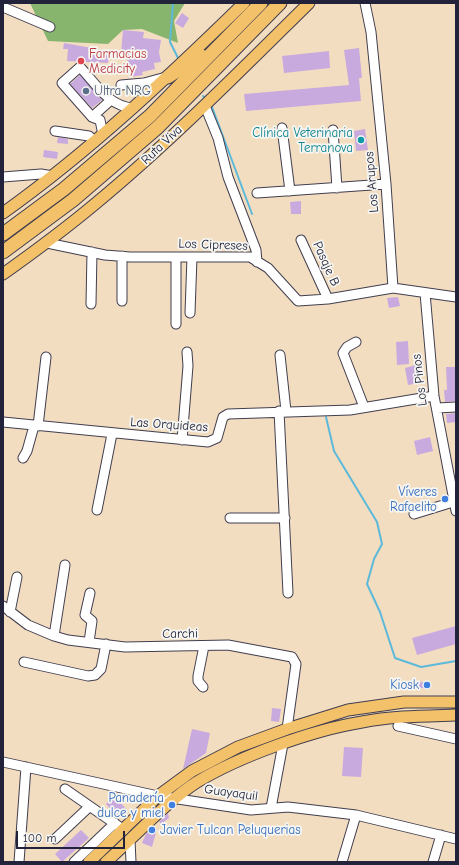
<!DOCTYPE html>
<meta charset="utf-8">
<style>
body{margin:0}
#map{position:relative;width:459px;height:865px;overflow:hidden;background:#f3ddc1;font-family:"Comic Neue",sans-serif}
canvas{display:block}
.frame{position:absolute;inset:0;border:4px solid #22223b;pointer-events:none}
.scale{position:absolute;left:16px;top:831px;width:109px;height:18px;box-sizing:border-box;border:2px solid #22223b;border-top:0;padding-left:5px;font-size:12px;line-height:14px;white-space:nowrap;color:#22223b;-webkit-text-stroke:3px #f6f6f2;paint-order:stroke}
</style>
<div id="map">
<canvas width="459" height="865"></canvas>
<div class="frame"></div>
<div class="scale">100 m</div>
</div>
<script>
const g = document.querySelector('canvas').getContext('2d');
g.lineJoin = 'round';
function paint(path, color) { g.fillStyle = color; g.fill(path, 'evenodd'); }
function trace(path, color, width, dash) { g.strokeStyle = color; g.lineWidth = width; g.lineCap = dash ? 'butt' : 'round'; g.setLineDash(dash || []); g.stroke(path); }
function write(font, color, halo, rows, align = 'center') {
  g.font = font + ' "Comic Neue",sans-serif'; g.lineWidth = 3.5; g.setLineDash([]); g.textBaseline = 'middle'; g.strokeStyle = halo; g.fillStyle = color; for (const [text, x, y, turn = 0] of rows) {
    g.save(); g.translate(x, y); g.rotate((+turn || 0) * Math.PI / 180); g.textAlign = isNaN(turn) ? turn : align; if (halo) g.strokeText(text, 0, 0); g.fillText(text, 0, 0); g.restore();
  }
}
paint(new Path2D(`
 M30,3H185L174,21L178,43L142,29L123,30L108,44L48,41Z`), '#87b56d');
trace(new Path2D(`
 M173,3L170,42L178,58
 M203,96L204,97
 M212,107L252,214
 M326,417L334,451L377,522L382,544L374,559L367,584L380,612L395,658L421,667L456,661`), '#5cb9da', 2);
paint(new Path2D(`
 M182,13L189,18L183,28L175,23Z
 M123,30L144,32L143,38L161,40L159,52L161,62L154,63L155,69L142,72L143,75L131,77L126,54L121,53Z
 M64,43L109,51L108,63L67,61L68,49H63Z
 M359,48L362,78H359L361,101L246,111L244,94L349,85L344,50Z
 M329,51L330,68L284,73L282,56Z
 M80,75L102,100L92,108L70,84Z
 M365,129L368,150L356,151L354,131Z
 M58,137L68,139V144L57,143Z
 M44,150L58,152L57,159L43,157Z
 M301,201V214H291L290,202Z
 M398,297L400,306L389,308L387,298Z
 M408,341L409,364L397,365L396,342Z
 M416,365L419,383L408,385L405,368Z
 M446,367H456V401L445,402L444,390H447Z
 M456,413V422L447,423L446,414Z
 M430,437L433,451L417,455L414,441Z
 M456,626V644L417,655L412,638Z
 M414,681L430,683L429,688H414Z
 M272,708L281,709L279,722L271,721Z
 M192,729L210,733L206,753L183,769Z
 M344,747L363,748L361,777L342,776Z
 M115,796L126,809L117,817L106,804Z
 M168,813L169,818L161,824L159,822Z
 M153,827L157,829L152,847L142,843L146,834Z
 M81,830L89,838L62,862L55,854Z`), '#c9aadf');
const minor = new Path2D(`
 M365,3L371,32L386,184L393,288
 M3,7L50,27
 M121,85L144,83L166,77
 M205,106L218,138L228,177L256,250L257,262
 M92,117L111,100
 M282,128L290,191
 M333,130L337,188
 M55,131L89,136L95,142
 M103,135L100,120L92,117L62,83L80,67C96,84 109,107 134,108
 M3,177L41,174L53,176
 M257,193L386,184
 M301,240L328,299
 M47,243L105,255L130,257H250L268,268L298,301L328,299L393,288L456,297
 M425,293L434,396L456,511
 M122,301V256
 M91,304L92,252
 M190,313L192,257
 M176,324V257
 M356,342L347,347L343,353L364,407
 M280,355L286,411
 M437,408L456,407
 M279,411L288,593
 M3,422L208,442L217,438L223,417L228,414L350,410L434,396
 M38,426L46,357
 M182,440L188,366L187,352
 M23,458L27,451L34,426
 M97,510L112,434
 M414,514L453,502
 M230,518H285
 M3,606L28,625L54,636L68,640L125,647L228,645L292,657L296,664L287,729
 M10,612L17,577
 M54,636L65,565
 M89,642L92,621L85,615L90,593
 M24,662L88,676L95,675L101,669L106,644
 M203,687L198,681V676L204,646
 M398,726L456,739
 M3,762L158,796L251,810L288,807L356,815L456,839
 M65,789L124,830
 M271,808L283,744
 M55,839L89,807
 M130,840L131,862
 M19,862L26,767
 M74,862L115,823
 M342,862L356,815
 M433,862L441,835`);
const major = new Path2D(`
 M3,213C90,151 167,78 244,3
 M3,274C34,252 65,229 95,204C170,142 239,72 309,3
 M89,862L158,796L192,771L238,747L287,729L348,710L404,702H456
 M106,862C134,837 167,801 197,782C240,756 313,730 362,722C393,716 425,716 456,715`);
const highway = new Path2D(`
 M168,77L200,55
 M3,234L64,189L150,116L261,3
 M3,252L73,200L158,127L280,3`);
trace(minor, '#413e4f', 11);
trace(major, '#413e4f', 13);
trace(highway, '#413e4f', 15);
trace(minor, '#fff', 9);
trace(major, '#f4c16b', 11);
trace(highway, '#f4c16b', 13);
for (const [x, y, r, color] of [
 [81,61,4,"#e0444e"],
 [86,91,4,"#5c6f8a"],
 [361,140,4,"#0f9aa8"],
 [445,499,4,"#3f7fe0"],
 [427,685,4,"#3f7fe0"],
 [172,805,4,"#3f7fe0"],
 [152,830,4,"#3f7fe0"]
]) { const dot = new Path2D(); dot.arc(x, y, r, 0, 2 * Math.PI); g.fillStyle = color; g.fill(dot); trace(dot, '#f6f6f2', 1.5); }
write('13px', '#be3a42', '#f6f6f2', [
 ["Farmacias",89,54],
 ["Medicity",89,69]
], 'left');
write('13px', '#4e5e75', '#f6f6f2', [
 ["Ultra NRG",94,91]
], 'left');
write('13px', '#0d838f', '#f6f6f2', [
 ["Clínica Veterinaria",353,133],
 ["Terranova",353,148]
], 'right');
write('13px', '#22223b', '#f6f6f2', [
 ["Ruta Viva",162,145,-43],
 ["Los Arupos",372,182,-95],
 ["Los Cipreses",213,245,2],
 ["Pasaje B",326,264,66],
 ["Los Pinos",420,380,-97],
 ["Las Orquideas",169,425,4],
 ["Carchi",180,634,-1],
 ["Guayaquil",231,793,8]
]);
write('13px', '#366cbe', '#f6f6f2', [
 ["Víveres",437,492],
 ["Rafaelito",437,507],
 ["Kiosk",419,685],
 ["Panadería",164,798],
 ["dulce y miel",164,813],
 ["Javier Tulcan Peluquerias",160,830,"left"]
], 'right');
</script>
